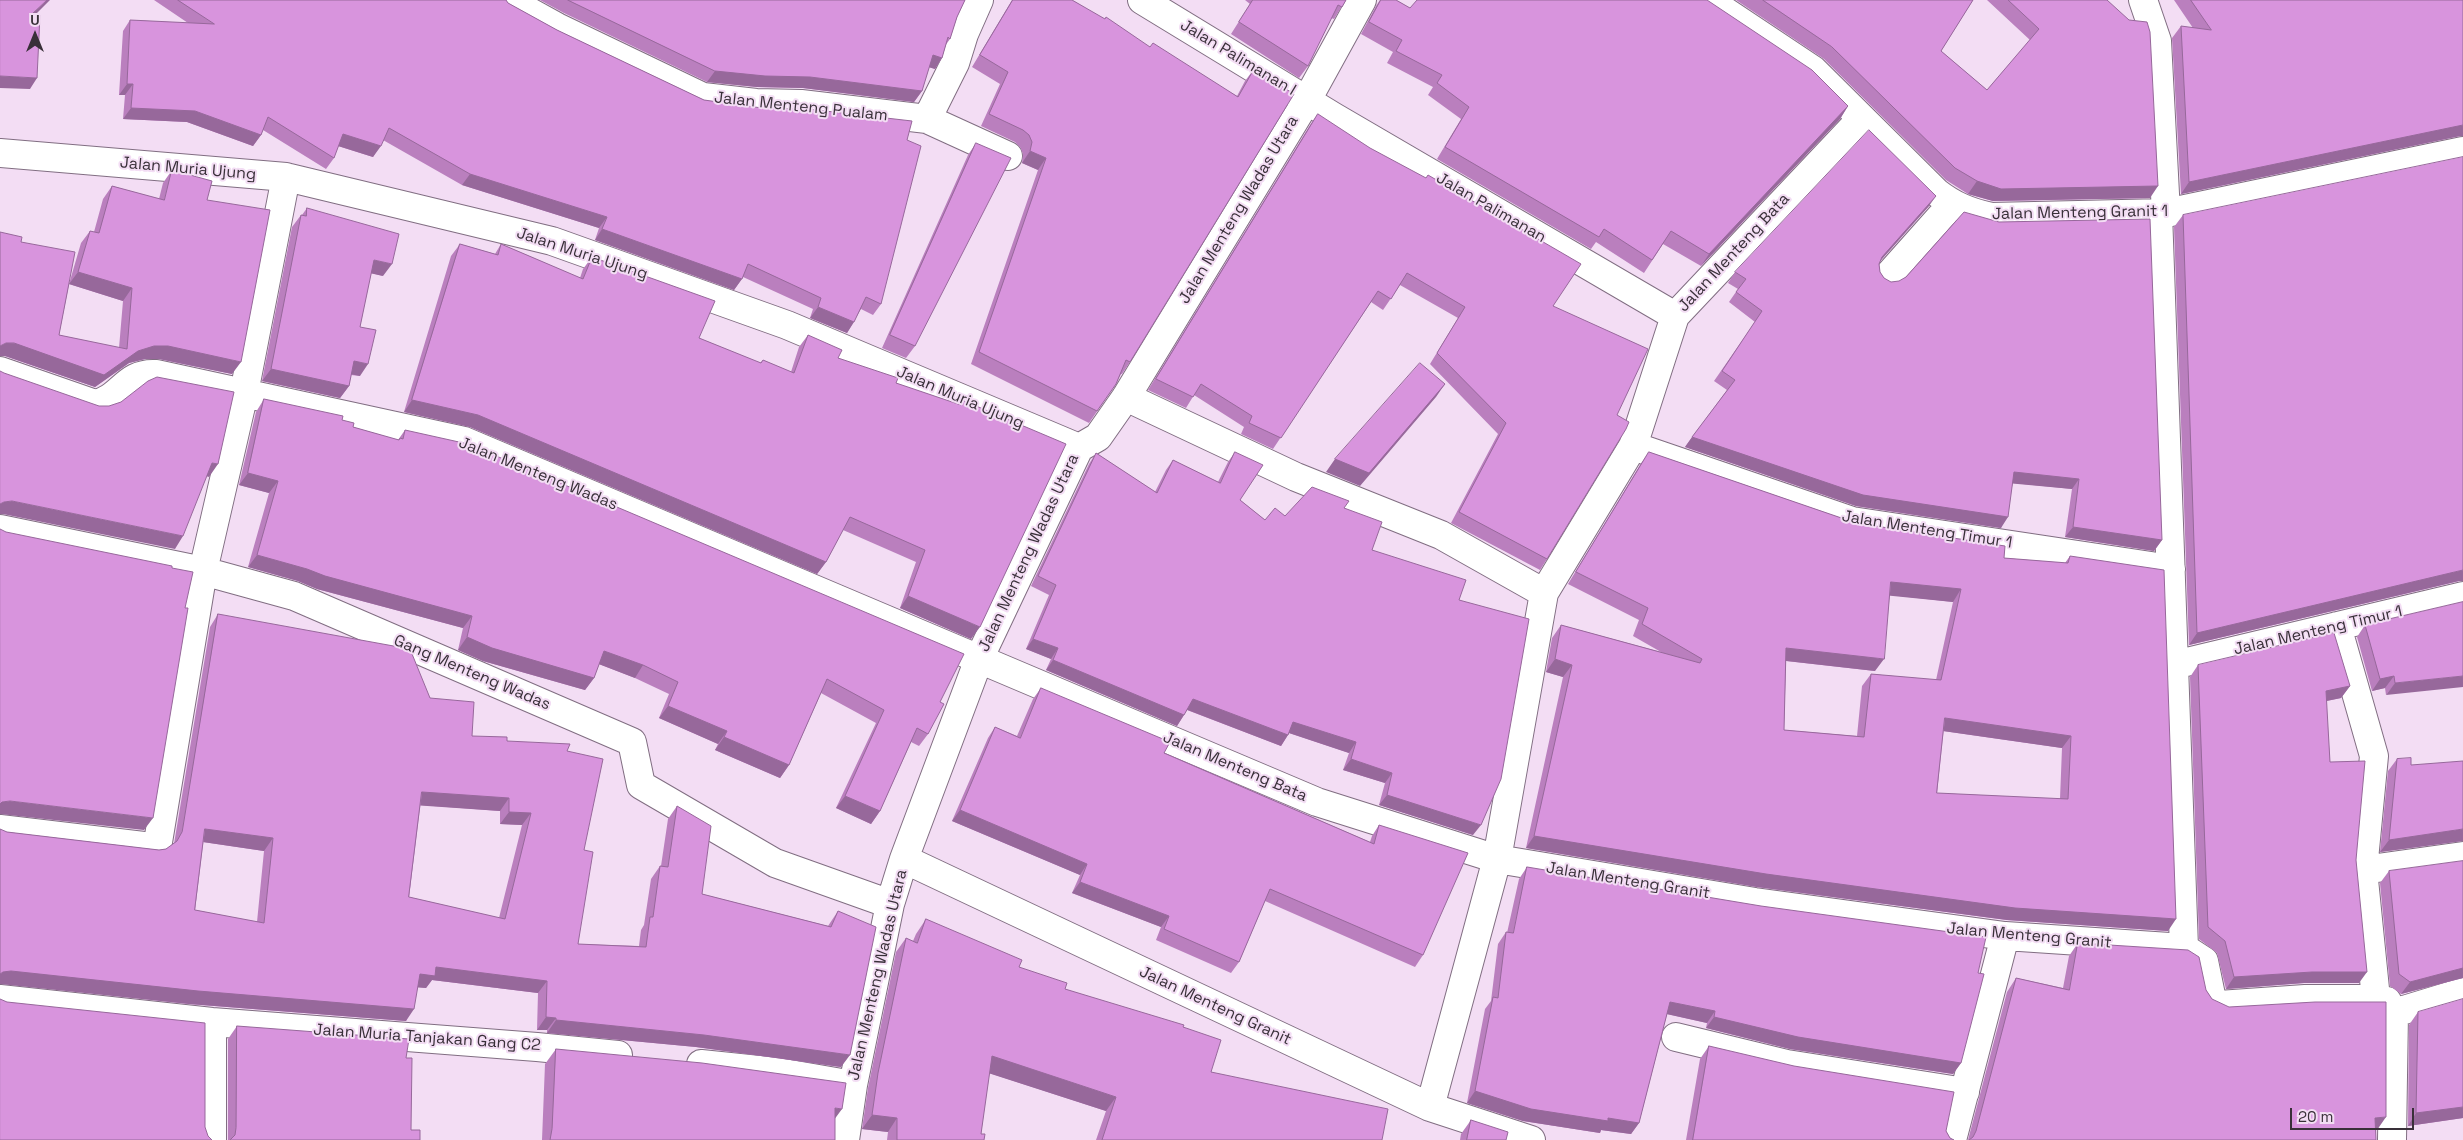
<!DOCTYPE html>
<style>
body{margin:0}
#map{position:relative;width:2463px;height:1140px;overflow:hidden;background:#f3ddf4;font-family:"Space Grotesk",sans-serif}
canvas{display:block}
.north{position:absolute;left:10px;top:10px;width:50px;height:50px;-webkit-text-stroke:4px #f3ddf4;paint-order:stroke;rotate:0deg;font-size:14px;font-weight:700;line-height:20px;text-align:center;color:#393039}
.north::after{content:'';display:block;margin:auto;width:18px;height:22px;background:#393039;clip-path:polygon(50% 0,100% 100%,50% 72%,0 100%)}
.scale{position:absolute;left:2290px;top:1108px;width:124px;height:22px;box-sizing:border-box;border:2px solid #393039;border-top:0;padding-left:6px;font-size:15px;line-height:18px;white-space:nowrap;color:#393039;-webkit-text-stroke:4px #f3ddf4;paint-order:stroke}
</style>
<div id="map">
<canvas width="2463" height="1140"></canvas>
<div class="north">U</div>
<div class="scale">20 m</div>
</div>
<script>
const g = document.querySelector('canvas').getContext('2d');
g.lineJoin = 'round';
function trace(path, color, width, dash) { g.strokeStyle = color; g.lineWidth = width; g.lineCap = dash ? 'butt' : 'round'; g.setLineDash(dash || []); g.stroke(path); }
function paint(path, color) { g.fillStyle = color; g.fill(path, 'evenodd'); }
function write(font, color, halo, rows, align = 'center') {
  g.font = font + ' "Space Grotesk",sans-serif'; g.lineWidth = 4; g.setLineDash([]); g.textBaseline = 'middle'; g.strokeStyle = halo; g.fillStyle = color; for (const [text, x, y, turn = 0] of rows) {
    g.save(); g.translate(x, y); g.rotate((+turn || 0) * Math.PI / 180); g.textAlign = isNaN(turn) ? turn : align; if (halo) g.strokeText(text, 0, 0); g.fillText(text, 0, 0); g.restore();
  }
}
const minor = new Path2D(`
 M508,0L557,27L703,97L756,103L801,104L927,119L955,63L964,34L979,0
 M1142,0L1334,117L1675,316
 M1708,0L1813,70L1936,192C1954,206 1969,212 1991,217L2166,213L2463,151
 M2143,0L2157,41L2166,213
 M927,119L1008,156
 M0,153L286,177L552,241L787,325L1079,448
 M2158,213L2184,948
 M1887,277L1952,204
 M0,371L95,404C122,398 125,372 156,374L464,441L1317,802L1497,859L1755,902L2005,936L2184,948L2204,961L2212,1000L2219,1005L2305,999H2376L2387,1001L2394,1013L2392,1140
 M1126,397L1296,477L1441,535L1544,593
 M1633,446L1852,521L2171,569
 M0,529L203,571L294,596L632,742L641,785L775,863L890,904
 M2337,626L2374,756L2363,870
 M2174,665L2463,596
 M0,829L152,847L158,842L203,571L244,393L286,177
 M904,859L1430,1107L1531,1140
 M0,999L212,1022L537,1047L618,1055
 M2376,999L2363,870L2463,856
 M2394,1013L2463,992
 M212,1022V1140
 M1676,1037L1787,1064L1965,1092
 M701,1064L778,1072L853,1085
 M1430,1107L1497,859L1544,593L1633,446L1675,316L1861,119
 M845,1140L853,1085L890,904L904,859L979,659L1079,448L1098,437L1126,397L1307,100L1362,0
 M1952,1140L2005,936`);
trace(minor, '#816e82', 30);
trace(minor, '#fff', 28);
paint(new Path2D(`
 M154,0H506L508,3L557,30L704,100L907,140L881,304L873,315L861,309L847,333L810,318L813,309L743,277L734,290L595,240L599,228L462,185L383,140L373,157L338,146L334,158L326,169L263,130L261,135L253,146L187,122L123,119L125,95H119L123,31L130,20L188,23Z
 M540,0H965L957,17L950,39L945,46L942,58L935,69L929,67L922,91L914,102L803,88L757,87L707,82L564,13Z
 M1012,0H1072L1149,47L1237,96L1245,81L1254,69L1130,362L1122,374H1121L1116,384L1089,423L971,364L1038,170L1022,163L1023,154L1020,147L1015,142L981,126L1000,84L972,67Z
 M1245,0H1346L1334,19L1331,18L1308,66L1299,78L1231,34L1250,4Z
 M1380,0H1396L1410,8L1848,106L1840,119L1701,266L1663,244L1644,273L1596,242L1591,249L1437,159L1461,119L1428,95L1433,87L1387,63L1393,52L1361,34L1376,6Z
 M1736,0H1973L1941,51L1987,90L2030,40L1987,0H2107L2150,198L1993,201L1968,194L1946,180L1824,59Z
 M2174,0H2463L2460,136L2181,194L2172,38L2181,26L2193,28Z
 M1318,114L1553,306L1547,559L1540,570L1451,523L1498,434L1430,364L1458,318L1400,285L1383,310L1371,302L1273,449L1241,434L1244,427L1194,395L1186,408L1148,390L1310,125Z
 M976,143L915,346L906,358L882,348L968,155Z
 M172,170L207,200L232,374L159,359H145L129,363L95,387L5,356L21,242L69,284L81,243L90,231L94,232L103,199L112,186L159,199L163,183ZM69,284L123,301L119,348L59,335Z
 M1929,206L1880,261L1879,264L1880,272L1884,278L2162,540L2154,551L2065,537L2072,489L2013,483L2001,528L1856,506L1685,447L1727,390L1714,381L1755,322L1729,302L1738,289L1728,283L1735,272Z
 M307,208L383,276L371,273L360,327V376L351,375L349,386L340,398L262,381L292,227L301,215H302Z
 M2183,215L2459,581L2189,645L2174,227Z
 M460,244L495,254L501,244L580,278L583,269L592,257L699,338L760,363L763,360L791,372L799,347L808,335L838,358L896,383L959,405L962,400L971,639L900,608L916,562L843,530L826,562L817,574L470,427L404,412L451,256Z
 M264,399L342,420L353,427L398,440L405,430L940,702L928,734L919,746L911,742L880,811L871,824L836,808L876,723L821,693L789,765L780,778L715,750L718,744L659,718L669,694L635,678L599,664L594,678L585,690L483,661L458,650L463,628L317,589L298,581L248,567L269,493L239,485L256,412Z
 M1235,452L1240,500L1265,520L1344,508L1372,550L1459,600L1473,835L1379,805L1385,783L1343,770L1349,753L1289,733L1281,746L1187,710L1177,726L1046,670L1051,659L1026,649L1049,595L1031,586L1089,464L1096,453L1155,492L1166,470L1173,460L1218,482L1228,462Z
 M1649,452L1856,523L2004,558L2065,563L2070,556L2168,931L2007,920L1757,887L1526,848L1563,677L1546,672L1552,638L1561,625L1661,652L1633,636L1639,620L1568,584L1640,465ZM1890,595L1953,602L1936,680L1871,674L1862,686L1857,736L1784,730L1786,661L1875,671ZM1943,731L2062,748L2060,799L1937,793Z
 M2463,602L2386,695L2385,688L2372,691L2357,637L2365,625Z
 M218,614L430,698L472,736L567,751L584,850L578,944L639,946L641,930L644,925L651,879L660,866H661L668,819L677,806L702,894L828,926L838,911L841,1067L696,1047L547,1033V1030H537L538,993L432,980L426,988L418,987L406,1021L189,1004L2,983L7,832L159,850L166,849L174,844L210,627ZM420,805L500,811V824L522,825L499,918L409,897ZM203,842L264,851L257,922L195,910Z
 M2198,665L2350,686L2341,698L2326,701L2330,762L2356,860L2359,983H2304L2226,989L2217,953L2199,939L2190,677Z
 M1041,688L1164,753L1370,842L1372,836L1379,825L1423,955L1415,967L1265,901L1239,962L1231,973L1156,940L1161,927L1072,893L1080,875L952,821L988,738L995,727L1017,736L1033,699Z
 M2397,759L2411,765L2461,841L2380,852L2388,771Z
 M2463,861V978L2401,994L2390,986L2380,883L2389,871Z
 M1527,867L1961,1063L1953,1074L1790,1049L1706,1028L1707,1023L1667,1014L1639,1123L1631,1134L1601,1130L1600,1133L1523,1121L1467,1103L1485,1009L1491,1001L1498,944L1506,932L1507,933L1519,879Z
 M926,919L1019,967L1065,989L1183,1027L1211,1072L1382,1140H1096L1106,1111L989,1073L981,1134L984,1140H887L888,1132L862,1129L868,1088L896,952L906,938L913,941L916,934Z
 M2078,943L2206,990L2212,999L2377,1130L1968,1140L2007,992L2016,978L2063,988L2069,956Z
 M2418,1012L2463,1118L2408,1126L2409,1025Z
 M237,1026L406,1058L411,1130L420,1140H228V1039Z
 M1709,1046L1946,1131L1950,1138L1954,1140H1686L1700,1059Z
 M556,1049L835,1119V1140H542L545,1064Z
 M1471,1120L1506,1140H1460L1461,1134Z`), '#ba7fbe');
paint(new Path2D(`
 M47,0H50L25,25L32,14Z
 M933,55L942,58L935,69L925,66Z
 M715,71L810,77L922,91L914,102L803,88L757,87L707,82Z
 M0,76L37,78L30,89L0,88Z
 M127,84H133L125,95H119Z
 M1848,106L1840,119L1701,266L1709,254Z
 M131,108L195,111L261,135L253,146L187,122L123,119Z
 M2463,125V136H2460L2181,194L2189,182Z
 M343,134L381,146L373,157L335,145Z
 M1030,151L1046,158L1038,170L1022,163Z
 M470,174L607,217L599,228L462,185Z
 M1977,181L2158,186L2150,198L1993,201L1968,194Z
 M1936,196L1929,206L1875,267L1882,257Z
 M602,229L742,279L734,290L595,240Z
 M374,260L392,264L383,276L365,272Z
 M78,272L132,288L123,301L69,284Z
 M818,307L854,322L847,333L810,318Z
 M6,343L138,351L154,346H168L241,362L232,374L159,359H145L129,363L95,387L5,356H0V346Z
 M354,361L368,364L360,376L345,373Z
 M271,369L349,386L340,398L262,381Z
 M1445,384L1436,397L1360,486L1326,472L1335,459Z
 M412,400L478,415L826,562L817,574L470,427L404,412Z
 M1692,437L2008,517L2001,528L1856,506L1685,447Z
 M212,463L218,464L209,477L203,475Z
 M2014,472L2079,479L2072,489L2007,483Z
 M248,473L278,481L269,493L239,485Z
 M12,501L183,536L175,549L3,514H0V504L4,502Z
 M2073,527L2162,540L2154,551L2065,537Z
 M257,555L307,569L472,616L463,628L317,589L298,581L248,567Z
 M2463,570V581H2459L2189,645L2197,633Z
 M1891,582L1961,589L1953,602L1883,595Z
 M908,596L980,627L971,639L900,608Z
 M467,637L594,678L585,690L483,661L458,650Z
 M1033,639L1058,648L1051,659L1026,649Z
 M1786,648L1884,659L1875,671L1778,660Z
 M604,651L643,665L635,678L596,663Z
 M1555,659L1572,665L1563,677L1546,672Z
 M1053,660L1184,715L1177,726L1046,670Z
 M2394,676L2385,688L2372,691L2380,679Z
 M2463,676V687L2386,695L2395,683Z
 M2350,686L2341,698L2317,703L2326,691Z
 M1193,699L1288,735L1281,746L1185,709Z
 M668,706L727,731L718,744L659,718Z
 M1945,718L2071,736L2062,748L1936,730Z
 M1293,722L1356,742L1349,753L1286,732Z
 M724,737L789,765L780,778L715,750Z
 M1351,759L1392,773L1385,783L1343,770Z
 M422,792L509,798L500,811L413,805Z
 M1387,795L1481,825L1473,835L1379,805Z
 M845,796L880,811L871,824L836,808Z
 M10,801L153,818L144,830L0,814V804L2,802Z
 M960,810L1087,864L1080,875L952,821Z
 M509,812L531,813L522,825L500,824Z
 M205,829L273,838L264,851L196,841Z
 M2463,829V841L2380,852L2389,840Z
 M1534,836L2176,919L2168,931L2007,920L1757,887L1526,848Z
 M1080,882L1169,916L1161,927L1072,893Z
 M436,967L547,981L538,993L432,980L426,988L412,987L420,974Z
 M2463,968V978L2401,994L2410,982Z
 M11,971L414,1009L406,1021L189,1004L0,984V974L3,972Z
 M2312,972H2367L2359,983H2304L2226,989L2234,977Z
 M1670,1002L1715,1011L1707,1023L1662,1013Z
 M546,1017L556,1018L547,1030H537Z
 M1714,1017L1961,1063L1953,1074L1790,1049L1706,1028Z
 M556,1020L704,1035L850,1055L841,1067L696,1047L547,1033Z
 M992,1056L1116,1097L1106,1111L982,1071Z
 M1475,1091L1608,1118L1639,1123L1631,1134L1601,1130L1600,1133L1523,1121L1467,1103Z
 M2463,1107V1118L2408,1126L2416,1113Z
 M835,1108L842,1109L831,1124Z
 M872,1115L897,1118L888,1132L862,1129Z
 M2386,1117L2377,1130L2366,1131L2375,1118Z`), '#97689b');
const building = new Path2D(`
 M0,0H47L32,14L40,15L37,78L0,76Z
 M178,0H506L508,3L557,30L704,100L762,108L808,109L912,121L907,140L921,146L881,304L866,297L854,322L818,307L821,298L748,264L742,279L602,229L607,217L470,174L389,128L381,146L343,134L334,158L268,117L261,135L195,111L131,108L133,84H127L130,20L214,24Z
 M568,0H965L957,17L950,39L948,37L942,58L933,55L922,91L810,77L765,76L715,71Z
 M1013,0H1072L1105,19L1106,17L1150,47L1153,43L1238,97L1254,69L1294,94L1130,362L1126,360L1116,384L1097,411L979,352L1046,158L1030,151L1032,142L1029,135L1023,130L989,114L1008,72L980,55Z
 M1253,0H1346L1342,7L1338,5L1308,66L1239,22Z
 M1381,0H1396L1410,8L1417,0H1707L1812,70L1848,106L1709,254L1671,231L1652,260L1604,229L1599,237L1445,147L1469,107L1437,83L1442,75L1396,51L1402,40L1369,22Z
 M1763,0H1973L1941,51L1987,90L2039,29L2008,0H2107L2129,20L2147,22L2150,32L2158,186L2001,189L1977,181L1955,168L1832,47Z
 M2191,0H2463V125L2189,182L2181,26L2211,30Z
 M1318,114L1370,148L1426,178L1428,175L1581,264L1553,306L1648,349L1617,415L1629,422L1626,429L1547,559L1459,512L1506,423L1437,353L1465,307L1407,273L1391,299L1378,291L1281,438L1249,423L1252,416L1201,384L1193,397L1156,379Z
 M1869,130L1936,196L1882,257L1879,264L1880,272L1884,278L1891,282L1899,281L1906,277L1964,212L1999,222L2150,219L2162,540L2073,527L2079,479L2014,472L2008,517L1863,495L1692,437L1735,380L1722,371L1762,311L1736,292L1746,279L1735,272Z
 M976,143L1011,158L915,346L890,335Z
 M2463,157V570L2197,633L2183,215Z
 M172,170L212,181L207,200L270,210L241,362L168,346H154L138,351L104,375L14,343H6L0,346V232L22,237L21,242L75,252L59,335L127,349L132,288L78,272L90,231L99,233L112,186L164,200Z
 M307,208L399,234L392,264L374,260L360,327L376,330L368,364L354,361L349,386L271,369L301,215L306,216Z
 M460,244L498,255L501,244L583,279L592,257L715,301L699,338L761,363L763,360L794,373L808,335L842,350L838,358L898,378L896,383L961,405L962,400L1066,444L980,627L908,596L925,550L850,517L826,562L478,415L412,400Z
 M1420,363L1445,384L1369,473L1335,459Z
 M0,371L4,373L99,406H109L121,402L148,381L157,377L234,392L218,464L212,463L183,536L12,501L4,502L0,504Z
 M264,399L343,416L342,420L354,423L353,427L399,440L400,438L403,439L405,430L468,444L964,654L940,702L944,704L928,734L917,728L880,811L845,796L884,710L827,679L789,765L724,737L727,731L668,706L678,682L643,665L604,651L594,678L492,648L467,637L472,616L325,576L307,569L257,555L278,481L248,473Z
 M1235,452L1263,465L1240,500L1265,520L1275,508L1285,516L1312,487L1349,501L1344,508L1382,522L1372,550L1466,580L1459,600L1529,619L1501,779L1481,825L1387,795L1392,773L1351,759L1356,742L1293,722L1288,735L1193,699L1184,715L1053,660L1058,648L1033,639L1056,585L1038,576L1096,453L1157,493L1173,460L1220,483Z
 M1649,452L1856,523L2005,546L2004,558L2068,563L2070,556L2164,570L2176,919L2015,908L1766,874L1534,836L1572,665L1555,659L1561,625L1700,663L1702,659L1642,624L1648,608L1576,572ZM1891,582L1961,589L1941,680L1871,674L1864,737L1784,730L1786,648L1884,659ZM1945,718L2071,736L2068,799L1937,793Z
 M0,529L6,532L172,566V568L193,572L185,608H188L153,818L10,801L2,802L0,804Z
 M2463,602V676L2395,683L2394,676L2380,679L2365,625Z
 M218,614L410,649L430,698L474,702L472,736L507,737V741L570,744L567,751L603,759L584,850L593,852L578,944L646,947L650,917H653L660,866L668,867L677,806L711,826L702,894L831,927L838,911L876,927L850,1055L704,1035L556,1020V1018L546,1017L547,981L436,967L435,976L420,974L414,1009L198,991L11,971L3,972L0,974V829L7,832L159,850L166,849L177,841L182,832ZM422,792L509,798V812L531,813L505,919L409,897ZM205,829L273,838L264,923L195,910Z
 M2334,633L2350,686L2326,691L2330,762L2365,761L2356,860L2367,972H2312L2234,977L2225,941L2208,927L2198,665Z
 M1041,688L1170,742L1164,753L1374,844L1379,825L1468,853L1423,955L1270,889L1239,962L1164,929L1169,916L1080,882L1087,864L960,810L995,727L1020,738Z
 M2411,758V765L2463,761V829L2389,840L2397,759Z
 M2463,861V968L2410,982L2399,974L2389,871Z
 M1527,867L1761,906L1986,937L1978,973L1984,974L1961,1063L1798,1037L1714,1017L1715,1011L1670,1002L1639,1123L1608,1118V1121L1531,1109L1475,1091L1493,997L1498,998L1506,932L1513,933Z
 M926,919L1022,960L1019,967L1067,983L1065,989L1184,1025L1183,1027L1221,1040L1211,1072L1388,1109L1382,1140H1102L1116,1097L992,1056L981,1134H985L984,1140H897V1118L872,1115L878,1073L906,938L917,943Z
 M2078,943L2188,950L2199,957L2206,990L2212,999L2229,1007L2315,1002H2386V1117L2375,1118L2376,1140H1969L1973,1137L1976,1131L2016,978L2069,990Z
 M0,999L7,1002L205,1023V1127L208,1136L212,1140H0Z
 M2463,999V1107L2416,1113L2418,1012Z
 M237,1026L409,1039L406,1058H412L411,1130H420V1140H230L235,1135L236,1128Z
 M1709,1046L1794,1066L1954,1092L1946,1131L1950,1138L1954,1140H1693Z
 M556,1049L702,1063L846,1083L842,1109L835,1108V1140H550L552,1129Z
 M1471,1120L1508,1132L1506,1140H1467Z`);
paint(building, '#d894dd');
trace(building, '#97689b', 1);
write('16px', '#393039', '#f3ddf4', [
 ["Jalan Palimanan I",1238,58,31],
 ["Jalan Menteng Pualam",801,107,6],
 ["Jalan Muria Ujung",188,169,5],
 ["Jalan Palimanan",1491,208,30],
 ["Jalan Menteng Wadas Utara",1239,210,-59],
 ["Jalan Menteng Granit 1",2080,213,-1],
 ["Jalan Menteng Bata",1734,253,-47],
 ["Jalan Muria Ujung",582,254,18],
 ["Jalan Muria Ujung",960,398,23],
 ["Jalan Menteng Wadas",538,474,22],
 ["Jalan Menteng Timur 1",1927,530,9],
 ["Jalan Menteng Wadas Utara",1029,553,-65],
 ["Jalan Menteng Timur 1",2318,631,-13],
 ["Gang Menteng Wadas",472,673,23],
 ["Jalan Menteng Bata",1235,767,23],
 ["Jalan Menteng Granit",1628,881,9],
 ["Jalan Menteng Granit",2029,936,5],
 ["Jalan Menteng Wadas Utara",878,975,-77],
 ["Jalan Menteng Granit",1215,1006,25],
 ["Jalan Muria Tanjakan Gang C2",427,1038,4]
]);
</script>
